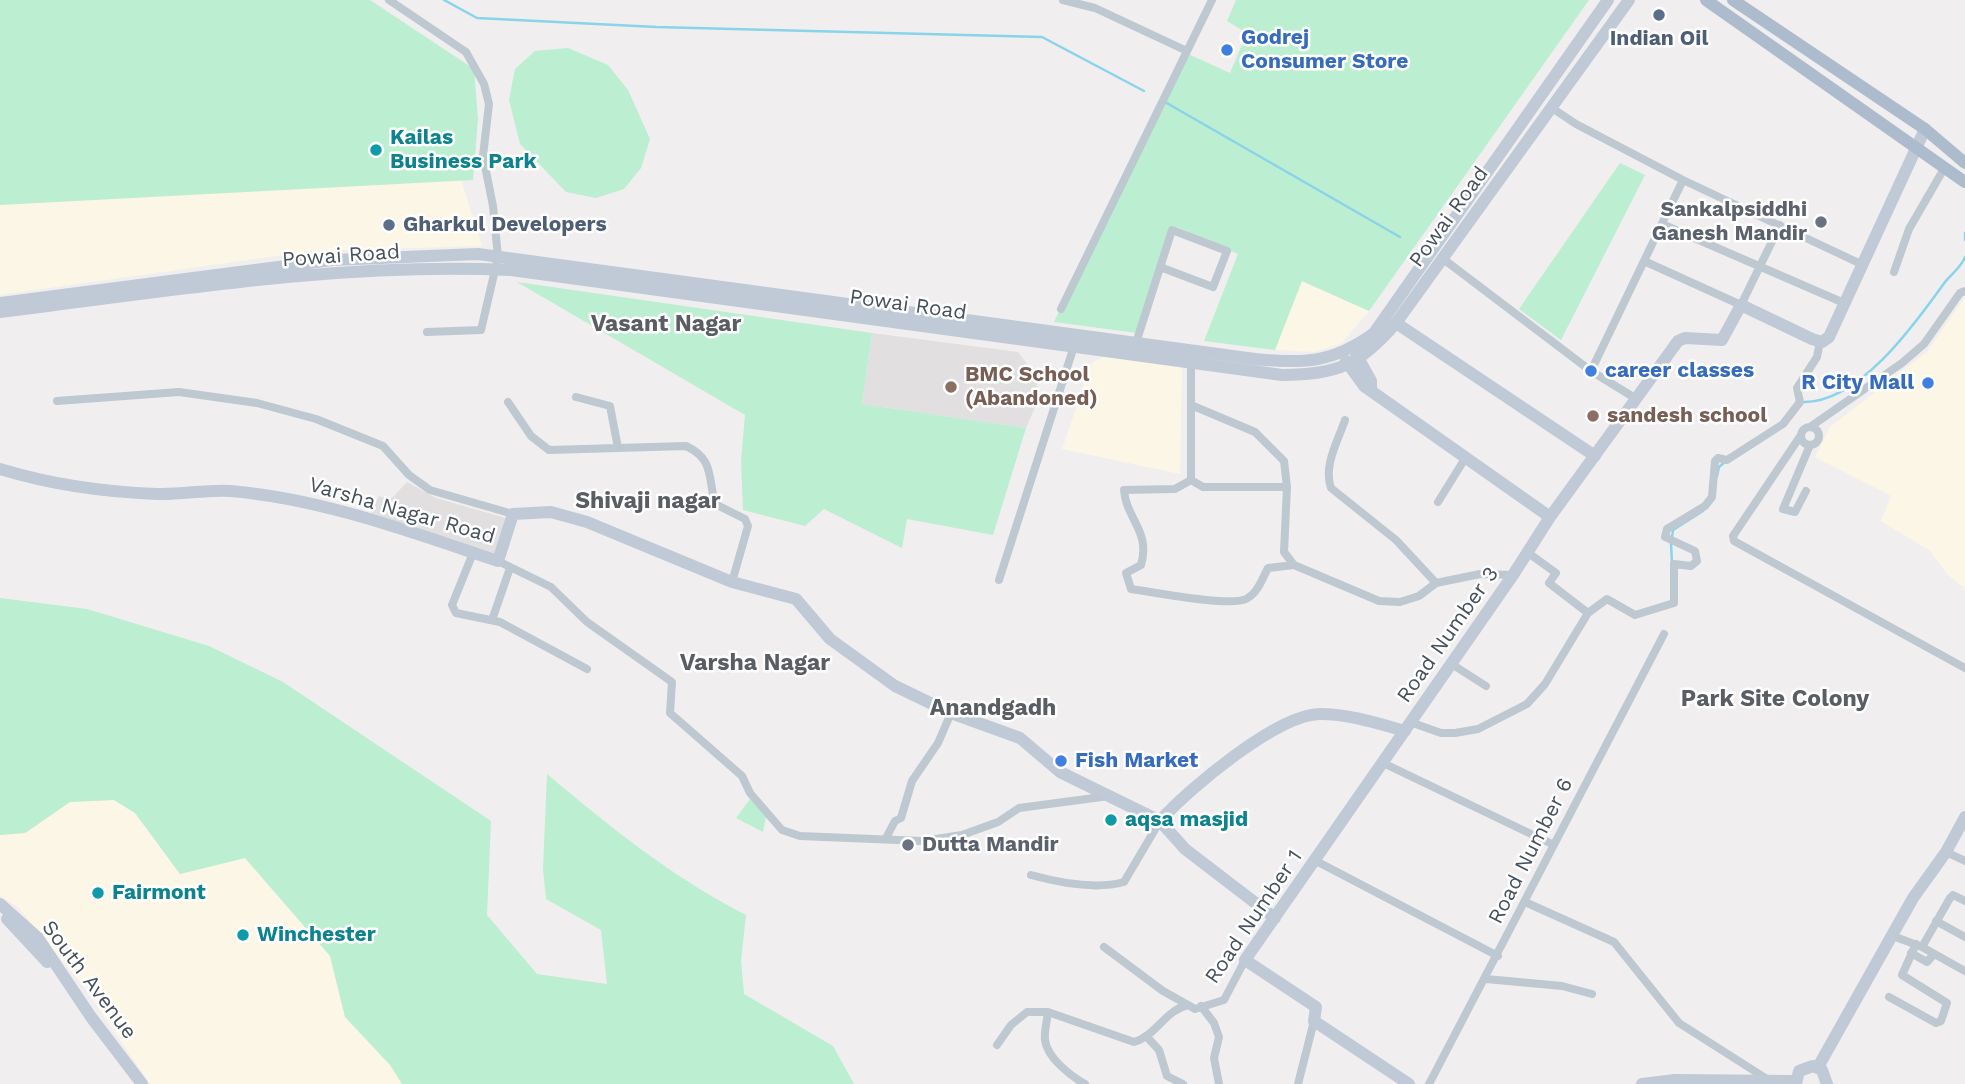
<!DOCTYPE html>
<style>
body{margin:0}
canvas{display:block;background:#f0eeee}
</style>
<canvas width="1965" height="1084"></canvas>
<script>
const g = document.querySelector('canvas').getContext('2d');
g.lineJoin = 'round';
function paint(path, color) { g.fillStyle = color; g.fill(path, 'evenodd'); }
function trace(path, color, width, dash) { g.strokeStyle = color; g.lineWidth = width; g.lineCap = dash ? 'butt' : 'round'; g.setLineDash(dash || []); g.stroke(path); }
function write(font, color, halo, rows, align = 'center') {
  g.font = font + ' "Work Sans",sans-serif'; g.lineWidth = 5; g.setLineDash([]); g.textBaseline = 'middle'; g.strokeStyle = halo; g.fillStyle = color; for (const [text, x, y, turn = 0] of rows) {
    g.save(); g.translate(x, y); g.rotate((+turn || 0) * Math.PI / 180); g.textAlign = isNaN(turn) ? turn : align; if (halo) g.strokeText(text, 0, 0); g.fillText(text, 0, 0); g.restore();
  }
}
paint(new Path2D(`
 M459,173L482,246L312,251L0,295V204Z
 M1301,281L1369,311L1342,343L1315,352L1275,350Z
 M1965,297V589L1947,574L1930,551L1881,521L1891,496L1815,457L1830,427L1927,352Z
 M1103,356L1182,367L1180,474L1062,449L1091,364Z
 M114,800L135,813L180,874L245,858L330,956L345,1017L391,1065L402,1084H150L84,987L18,907L0,896V835L26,833L70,802Z`), '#fcf6e6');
paint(new Path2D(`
 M872,333L1018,352L1036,376L1039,398L1026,428L862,404Z
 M407,482L436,498L509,519L497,554L371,513L379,496L391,499Z`), '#e1dfe0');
paint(new Path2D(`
 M0,0H370L474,69L478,119L473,180L0,205Z
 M1236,0H1589L1369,311L1302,281L1275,350L1204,341L1238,254L1177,227L1137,333L1054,322L1186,53L1230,73L1247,33L1227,21Z
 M568,48L608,65L628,90L650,139L641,168L624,189L596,198L566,192L520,144L509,100L515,69L535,51Z
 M1620,163L1645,175L1561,340L1519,309Z
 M517,282L872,333L862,404L1026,428L993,535L907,519L902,548L824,509L805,526L743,510L741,461L745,415Z
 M0,598L87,609L209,646L283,682L491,821L487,915L537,974L607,984L601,930L546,899L543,869L547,774C610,827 672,877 746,915L741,961L744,994L833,1046L854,1084H402L390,1065L345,1017L330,956L245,858L180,874L135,813L114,800L70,802L25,833L0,835Z
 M750,799L766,816L763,832L736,818Z`), '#bceed1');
trace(new Path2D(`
 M444,0L477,18L656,27L1042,37L1144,91
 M1165,102L1400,237
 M1965,233V240
 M1801,402C1858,405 1915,324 1945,282C1952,273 1961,268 1965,257
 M1717,476L1719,467L1726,461
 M1672,537L1673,530L1703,511
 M1671,543L1672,564`), '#89d4eb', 2.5);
trace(new Path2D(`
 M389,0L466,52L484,84L489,104L483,156L493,206L498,257L481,330L427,332
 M1063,0L1095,8L1187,51
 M1552,108L1576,124L1683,180L1861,264
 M1662,224L1844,303
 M1442,258L1591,371L1635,398
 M1644,261L1741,305L1780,225
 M1894,272L1909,229L1945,167
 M1061,309L1212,0
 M1136,343L1172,230L1227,251L1213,287L1160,267
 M1191,362V480L1203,487H1287
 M1591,371L1683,180
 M576,397L610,406L618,448
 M57,401L179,392L257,403L316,419L383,446L409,475L430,490L513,514
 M508,402L531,436L549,450L686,446C714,459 708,477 715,504L745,519L748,526L732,582
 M1191,405L1255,432L1284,461L1287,487L1284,552L1294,565L1379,601L1400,602L1419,596L1436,583L1480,574L1513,575
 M1345,420C1338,441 1323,466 1331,488L1396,540L1436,583
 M1801 436a9 9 0 1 1 18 0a9 9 0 1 1-18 0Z
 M1810,427L1902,363L1924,344L1960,293L1965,291
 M1801,435L1733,536L1734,541L1965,668
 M1191,480L1175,489L1124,490C1126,519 1151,531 1141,565L1126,573L1131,589C1153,592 1229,607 1246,599C1258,593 1262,579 1268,568L1294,565
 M1806,491L1795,512L1783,509L1810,445
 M1438,502L1466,457
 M1527,552L1556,573L1549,583L1588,613
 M473,553L452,605L456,613L500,622L587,669
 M498,561L551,587L587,622L672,682L670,713L742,776L750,793L782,830L800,836L922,841L962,835L998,822L1019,808L1109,796
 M999,580L1075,343
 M492,620L510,568
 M1450,663L1486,686
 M1410,722L1441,733H1455L1478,729L1527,704L1545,684L1588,613L1607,599L1635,615L1674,603V564L1691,566L1697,561L1695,551L1665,537L1667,529L1705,506L1712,497L1715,461L1718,458L1727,460L1783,424L1800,402L1797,388L1817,357L1820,341
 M1381,762L1554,845
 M886,838L895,821L901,818L912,781L938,743L951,713
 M1946,852L1965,861
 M1316,861L1498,956
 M1031,875C1060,883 1095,890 1124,882L1160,821
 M1525,902L1614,942L1679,1023L1767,1079
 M1936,921L1965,937
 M1893,936L1922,947L1965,971
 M1104,947L1163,991L1188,1005
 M1922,947L1950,898L1953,895L1965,901
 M1911,953L1927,962L1934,954
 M1486,979L1562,986L1592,994
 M1889,997L1936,1023L1941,1021L1947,1003L1902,975L1916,944
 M1201,1006L1214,1023L1219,1037L1214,1058L1219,1084
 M1048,1012C1047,1021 1044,1032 1045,1040C1047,1058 1071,1076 1085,1084
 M1147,1037L1159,1050L1167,1076L1183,1084
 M997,1045L1011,1025L1027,1012H1048L1134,1042C1156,1036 1165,1010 1188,1005L1195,1009L1224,1000L1245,960
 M1298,1084L1314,1021
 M1429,1084L1664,634`), '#bec8d0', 8);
trace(new Path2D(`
 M0,303L332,260L478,254L1255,359C1304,364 1333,363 1374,333L1608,0
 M0,312C169,291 341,262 511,270L1282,375C1338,374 1359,366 1396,323L1629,0
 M1396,323L1595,456
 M1356,354L1371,381V389
 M1346,361L1364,386L1550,517
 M0,469C49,484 105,492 157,494C182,495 207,489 231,491C323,499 411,532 498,561L513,514L551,512L587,522L732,582L796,599L830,639L895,686L951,713L1020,738L1060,772L1160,821L1185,849L1275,918
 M1160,821C1188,789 1278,714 1320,714C1349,714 1377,723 1405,731
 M0,904L38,938L91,1017L142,1084
 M7,919L47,962
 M1818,1067L1913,898L1946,852L1965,817
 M1409,1084L1314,1021L1316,1007L1245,960L1513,575L1550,517L1678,341L1685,338L1722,340L1741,305L1812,339L1822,342L1829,337L1925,129
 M1642,1084L1675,1080L1795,1081
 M1796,1084L1799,1071L1813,1066L1822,1070L1827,1084`), '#c0cad7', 12);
trace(new Path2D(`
 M1706,0L1965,182
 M1733,0L1925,129L1965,163`), '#adbccd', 12);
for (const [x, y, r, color] of [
 [1659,15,7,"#5c6f8a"],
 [1227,50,7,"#3f7fe0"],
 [376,150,7,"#0f9aa8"],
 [1821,222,7,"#6b7280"],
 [389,225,7,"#5c6f8a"],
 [1591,371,7,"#3f7fe0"],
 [1928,383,7,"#3f7fe0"],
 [951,387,7,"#8d6e63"],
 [1593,416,7,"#8d6e63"],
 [1061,761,7,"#3f7fe0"],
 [1111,820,7,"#0f9aa8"],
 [908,845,7,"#6b7280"],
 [98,893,7,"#0f9aa8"],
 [243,935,7,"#0f9aa8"]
]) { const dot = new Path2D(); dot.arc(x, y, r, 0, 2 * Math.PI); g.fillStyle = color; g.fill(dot); trace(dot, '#fff', 2.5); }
write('bold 21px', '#366cbe', '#fff', [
 ["Godrej",1241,38],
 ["Consumer Store",1241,62],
 ["career classes",1605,371],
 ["R City Mall",1914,383,"right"],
 ["Fish Market",1075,761]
], 'left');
write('bold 21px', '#4e5e75', '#fff', [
 ["Indian Oil",1659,39],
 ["Gharkul Developers",403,225,"left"]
]);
write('bold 21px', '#0d838f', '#fff', [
 ["Kailas",390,138],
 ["Business Park",390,162],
 ["aqsa masjid",1125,820],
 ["Fairmont",112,893],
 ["Winchester",257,935]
], 'left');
write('bold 21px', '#5b616d', '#fff', [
 ["Sankalpsiddhi",1807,210],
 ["Ganesh Mandir",1807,234],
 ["Dutta Mandir",922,845,"left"]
], 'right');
write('21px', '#46515b', '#fff', [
 ["Powai Road",1449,217,-54],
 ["Powai Road",341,256,-4],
 ["Powai Road",908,305,8],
 ["Varsha Nagar Road",402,511,16],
 ["Road Number 3",1448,635,-55],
 ["Road Number 6",1531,851,-63],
 ["Road Number 1",1254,917,-56],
 ["South Avenue",89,980,53]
]);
write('bold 21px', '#785e54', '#fff', [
 ["BMC School",965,375],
 ["(Abandoned)",965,399],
 ["sandesh school",1607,416]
], 'left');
write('bold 23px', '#5a5e63', '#fff', [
 ["Vasant Nagar",666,324],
 ["Shivaji nagar",648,501],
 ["Varsha Nagar",755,663],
 ["Park Site Colony",1775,699],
 ["Anandgadh",993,708]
]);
</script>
